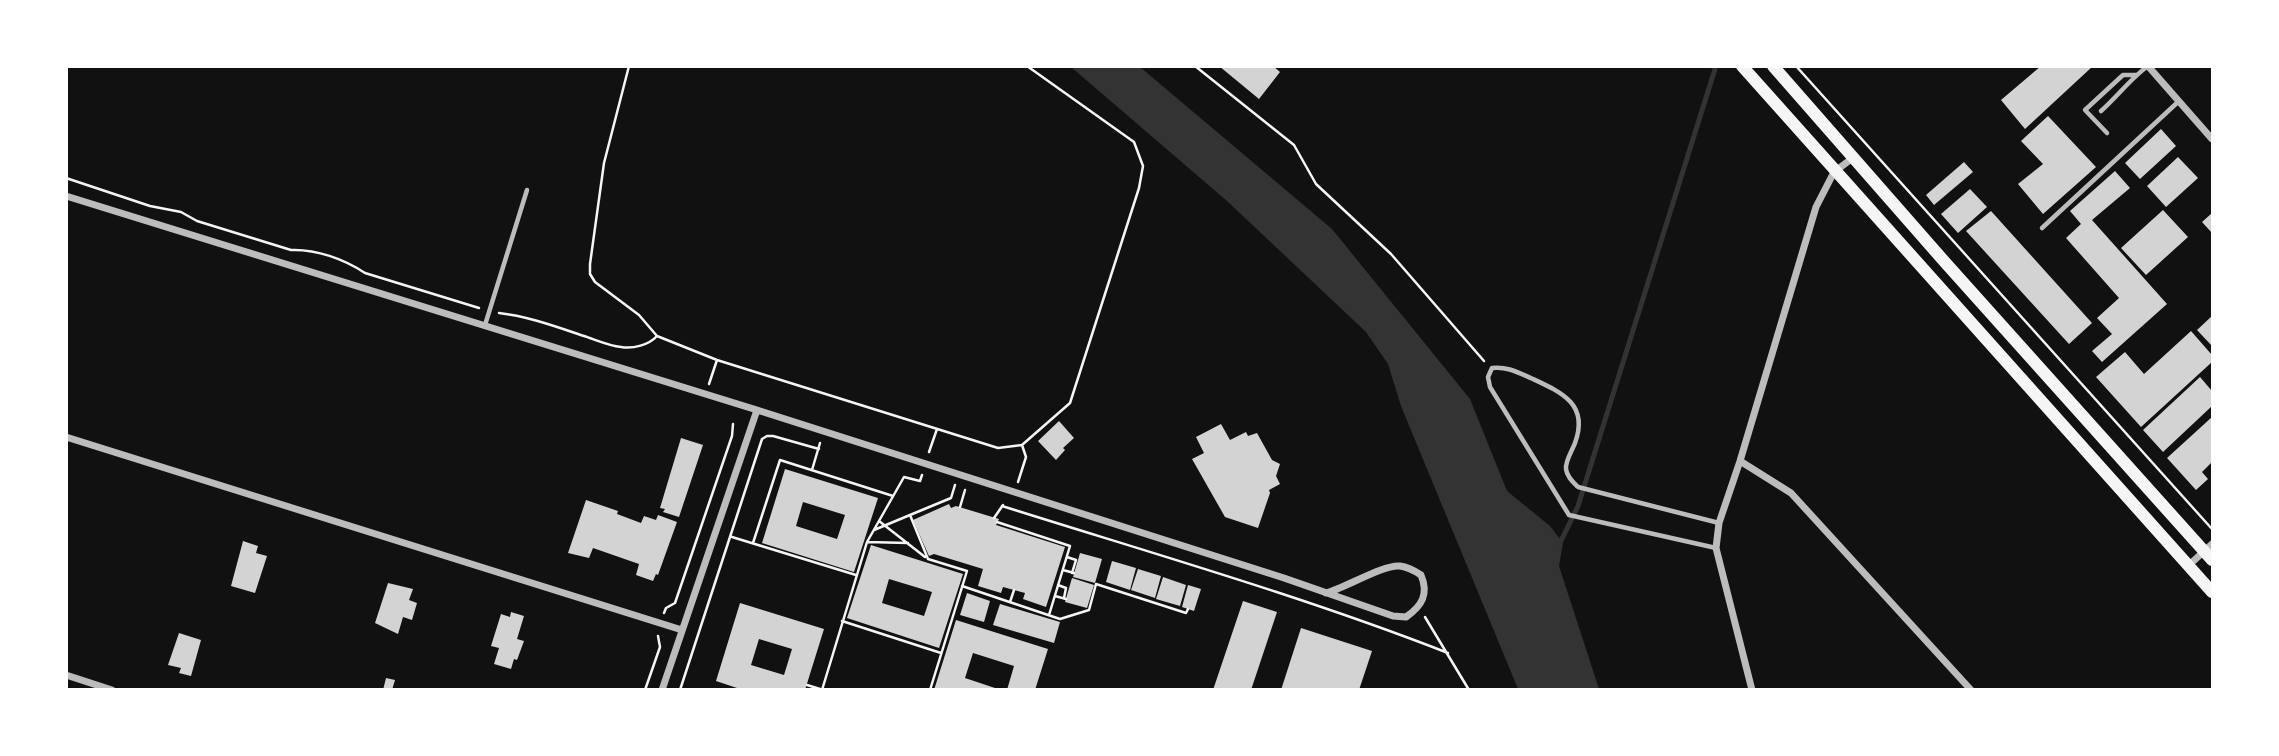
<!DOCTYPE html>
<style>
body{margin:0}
#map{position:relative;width:2279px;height:756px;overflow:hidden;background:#111;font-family:Signika,sans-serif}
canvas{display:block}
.frame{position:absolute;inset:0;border:68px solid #fff;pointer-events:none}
</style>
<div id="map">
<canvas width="2279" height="756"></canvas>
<div class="frame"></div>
</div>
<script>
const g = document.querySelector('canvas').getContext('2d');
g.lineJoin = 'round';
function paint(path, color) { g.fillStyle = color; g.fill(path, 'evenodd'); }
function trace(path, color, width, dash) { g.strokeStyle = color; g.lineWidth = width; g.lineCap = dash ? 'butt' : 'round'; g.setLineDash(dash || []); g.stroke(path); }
paint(new Path2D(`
 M1071,67H1140L1332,229L1470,399L1507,491L1550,526L1563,543L1559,566L1599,689H1518L1401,406L1388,364L1366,332L1227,201Z`), '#333');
trace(new Path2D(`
 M1559,545L1578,506L1715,69`), '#333', 5);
paint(new Path2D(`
 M1219,66H1273L1280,72L1259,99Z
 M2041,66H2093L2025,129L2001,100Z
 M2048,116L2096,167L2043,214L2018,184L2043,164L2021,141Z
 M2161,129L2176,146L2140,179L2125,163Z
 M2178,157L2198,178L2166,207L2147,186Z
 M1964,162L1973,172L1934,205L1926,195Z
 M2115,171L2130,188L2092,220L2167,304L2102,362L2092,351L2112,334L2097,318L2119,298L2066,238L2081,224L2070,211Z
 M1970,189L1987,207L1958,233L1941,214Z
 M2163,210L2188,237L2146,275L2121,248Z
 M1991,211L2092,323L2069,344L1966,231Z
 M2212,213V233L2202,222Z
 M2212,316V346L2197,330Z
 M2191,331L2212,355V362L2141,427L2096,377L2125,352L2144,374Z
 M2200,377L2212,391V406L2163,452L2143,430Z
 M2212,417V462L2202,472L2208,479L2196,490L2167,458Z
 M1059,421L1074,438L1063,448L1065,450L1056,460L1038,441Z
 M1221,424L1230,440L1246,432L1248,436L1257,433L1272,460L1280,464L1276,476L1280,484L1269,490L1270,493L1258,528L1225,517L1192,459L1204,453L1196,437Z
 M681,438L703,445L679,517L663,512L665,509L660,508Z
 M785,469L878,498L854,572L762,543ZM803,502L845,515L837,539L796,526Z
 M586,500L618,511L617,514L641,523L644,516L656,520L658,515L677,522L658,575L656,574L653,581L636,575L639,564L593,548L589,558L568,553Z
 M949,504L951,508L956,506L999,519L996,525L1065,547L1046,607L1023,599L1025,593L1003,587L1001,593L978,586L983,569L934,554L929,556L913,520Z
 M243,541L258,546L256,553L267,556L255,593L231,586Z
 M871,545L963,574L939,648L847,618ZM889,579L932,592L924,616L882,603Z
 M1080,553L1102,559L1095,583L1073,577Z
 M1112,561L1136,568L1130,590L1106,582Z
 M1138,569L1161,576L1155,598L1131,590Z
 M1163,577L1186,585L1180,606L1156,599Z
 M1072,578L1094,585L1087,608L1065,602Z
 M388,583L413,589L409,600L417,603L412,620L403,617L398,634L375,623Z
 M1188,585L1201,589L1194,611L1182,607Z
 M967,593L990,601L984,622L960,615Z
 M1243,601L1277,612L1251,690H1213Z
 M740,603L824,629L805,690H743L716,681ZM759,639L792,649L784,675L751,665Z
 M1000,604L1060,622L1054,643L993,625Z
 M511,612L524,616L517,639L524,641L517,660L514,659L511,669L494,664L499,648L491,646L501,614L510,617Z
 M956,620L1048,649L1035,690H1007L1014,666L973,653L965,678L1001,690H934Z
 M1301,628L1372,651L1359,690H1281Z
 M179,633L201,640L191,676L179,673L181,668L168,665Z
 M386,678L395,680L392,690H383Z`), '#d3d3d3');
trace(new Path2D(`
 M629,66L604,163L590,264V274L595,282L639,315L657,336L717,360L998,448L1022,445L1070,403L1139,188L1143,166L1134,142L1027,66
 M1195,66L1294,145L1316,184L1391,254L1484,361
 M1796,66L2212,529
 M66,178L150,206L181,212L197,221L291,250C316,249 344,259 365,273L479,308
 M499,313C527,316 557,327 584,336C596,340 609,346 621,347C633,349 649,345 657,336
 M709,384L717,360
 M929,452L937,429
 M812,470L820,443
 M1018,482L1026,457L1022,445
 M1002,506C1151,553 1302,596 1448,653
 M960,507L965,490
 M994,518L1003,505
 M879,521L925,557
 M997,522L1070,546L1049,615
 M874,530L910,515
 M732,537L856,575
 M867,542L908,543
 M753,543L780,460L893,496
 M1067,557L1076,560L1072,573
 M1063,570L1074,573
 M1058,585L1066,588L1064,598
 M962,586L1060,619L1089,610L1096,584L1186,613L1188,609
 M1055,596L1066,599
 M1010,602L1014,590
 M664,613L666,608L675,603L732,436L733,424
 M1425,617L1469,690
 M842,621L941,653
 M807,685L820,689
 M645,690L660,647L658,636
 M680,690L762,439L767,436H773L819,449
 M822,690L867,542L904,477L920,481L922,475
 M930,690L967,571L928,559L910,515L951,498L955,485`), '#f5f5f5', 2.5);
trace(new Path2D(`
 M2101,111C2117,97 2131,78 2148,66
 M2107,133L2085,110L2123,75H2136
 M2042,228L2179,101
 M485,325L527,190
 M1716,548L1569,515L1490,387L1488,377L1492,368C1507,366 1519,373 1533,379C1563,393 1589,405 1575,443C1572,451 1565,461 1566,469C1567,477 1573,482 1578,487L1719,523`), '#bcbcbc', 4.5);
trace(new Path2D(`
 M2148,66L2212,139
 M66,196L757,410L1284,578L1393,616L1406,617C1422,606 1429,594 1421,575C1415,571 1408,567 1400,566C1384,564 1345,588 1326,593
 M66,437L682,630
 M1740,461L1791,493L1971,690
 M2188,566L2212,544
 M66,675L112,690
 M662,690L757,410
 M1752,690L1716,548L1719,523L1740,461L1816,207L1834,172L1854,157`), '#bcbcbc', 7);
trace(new Path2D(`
 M1742,66L2212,592
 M1773,66L1943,260L2212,560`), '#f5f5f5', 12);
</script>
